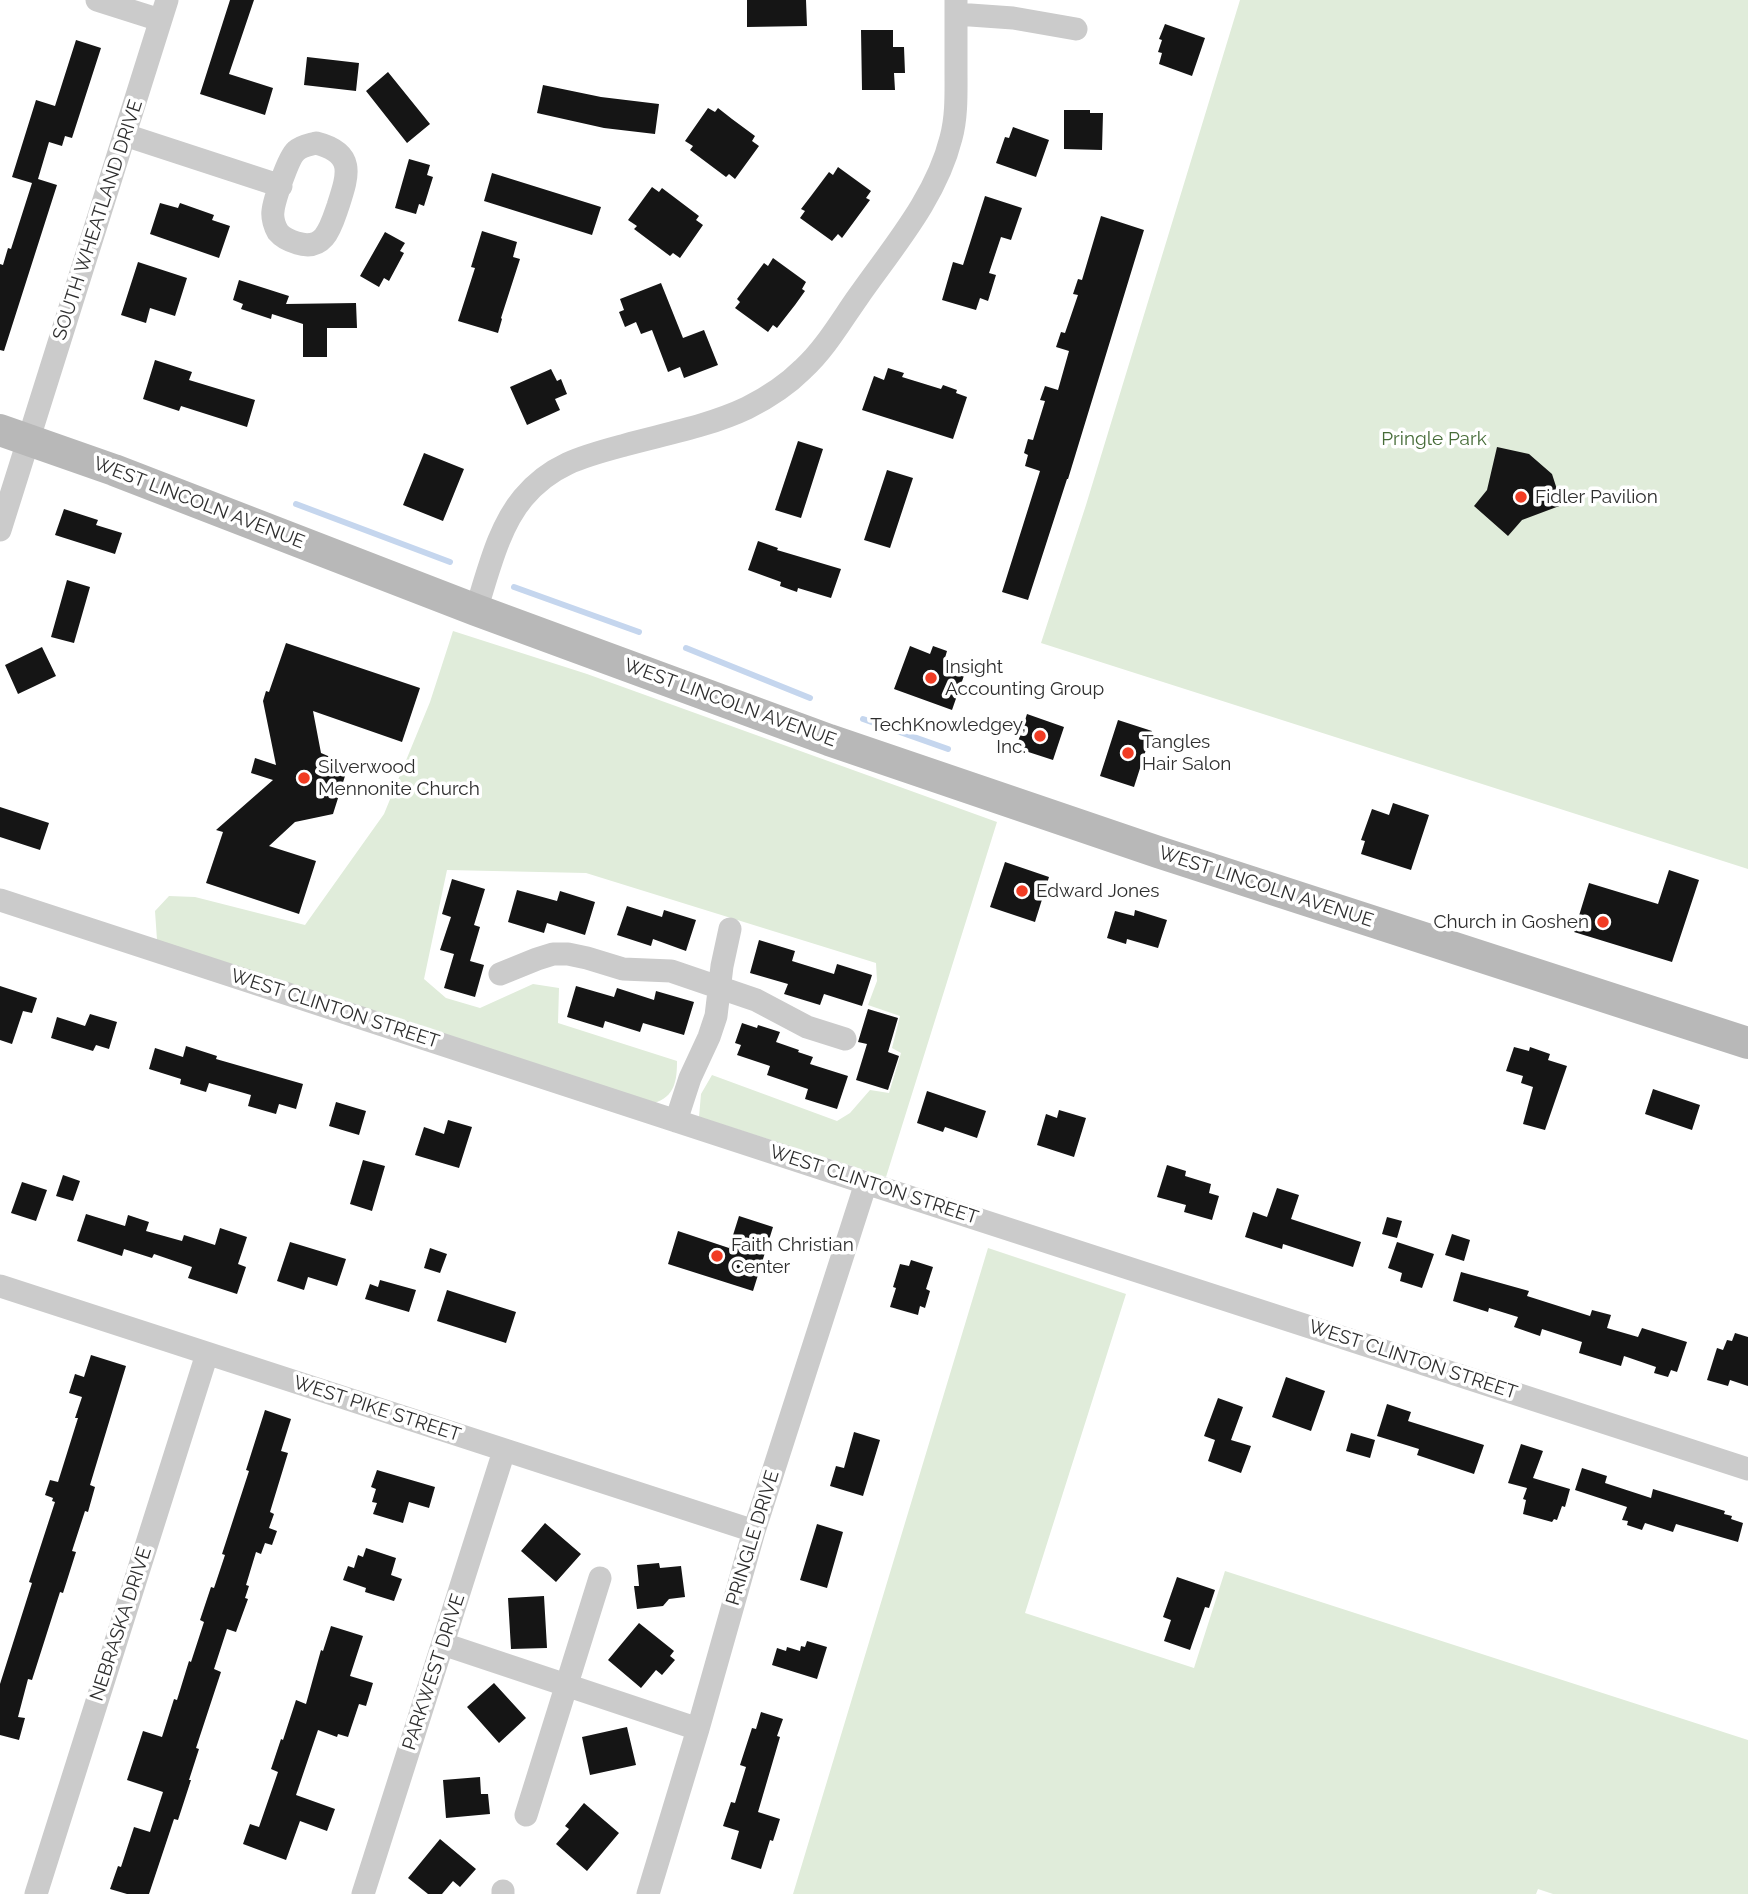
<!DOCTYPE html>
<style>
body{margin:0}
canvas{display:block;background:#fff}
</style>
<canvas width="1748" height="1894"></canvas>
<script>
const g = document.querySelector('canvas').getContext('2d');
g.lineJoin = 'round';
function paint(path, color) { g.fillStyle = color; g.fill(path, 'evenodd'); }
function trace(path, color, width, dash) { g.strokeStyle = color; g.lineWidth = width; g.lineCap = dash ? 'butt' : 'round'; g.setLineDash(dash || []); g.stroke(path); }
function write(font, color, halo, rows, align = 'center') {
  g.font = font + ' Raleway,sans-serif'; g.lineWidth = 7; g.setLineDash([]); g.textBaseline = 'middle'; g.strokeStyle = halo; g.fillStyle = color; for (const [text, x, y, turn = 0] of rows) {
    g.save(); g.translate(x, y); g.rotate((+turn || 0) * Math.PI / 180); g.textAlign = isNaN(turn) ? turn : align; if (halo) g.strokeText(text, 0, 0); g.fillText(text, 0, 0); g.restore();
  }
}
paint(new Path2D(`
 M1240,0H1748V869L1041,643L1086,505Z
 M453,631L587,674L997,822L886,1177L699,1117L701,1094L712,1075L837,1121L850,1113L870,1090L889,1093L901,1053L892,1048L900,1016L868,1005L877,981L876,963L586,873L447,870L424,979L446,998L480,1008L533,984L559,988L558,1023L677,1061C677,1080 675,1097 654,1103L157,940L155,911L169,896L195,897L305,925L384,814L430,702Z
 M988,1248L1126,1294L1025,1613L1194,1668L1225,1571L1748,1740V1894H1553L1538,1889L1536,1894H793Z`), '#e0ecda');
trace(new Path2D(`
 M296,504L450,562
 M514,587L639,632
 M686,648L810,698
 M863,719L948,749`), '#c5d6ee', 6);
paint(new Path2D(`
 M230,0H254L229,74L273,88L265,115L200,94Z
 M747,0H806L807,26L747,27Z
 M1165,24L1205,38L1192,76L1159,64L1162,53L1158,52L1162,40L1159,39Z
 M861,30H893V47H904L905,73H894L895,90H862Z
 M76,40L101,48L72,138L65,136L62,146L49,142L38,179L57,185L4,351L0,350V264L3,265L8,248L11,249L32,183L12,177L36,100L55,106Z
 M307,57L359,63L356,91L304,85Z
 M388,72L430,124L407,143L366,91Z
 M543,85L601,97L659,104L655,134L604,128L537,113Z
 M708,108L715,112L718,108L732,119L755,136L752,141L759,146L735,179L729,174L726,177L690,150L693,146L685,141Z
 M1064,110H1090V113H1103L1102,150L1064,149Z
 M1013,127L1049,140L1036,177L996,163L1005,137L1009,138Z
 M409,159L430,165L427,175L433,177L424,206L419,204L416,214L395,208Z
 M838,167L871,191L866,198L870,200L842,238L838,234L832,241L800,218L805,211L801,209L811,196L829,172L833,175Z
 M492,173L601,207L592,235L484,201Z
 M652,187L659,192L662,188L699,216L696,220L703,225L680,258L673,253L670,256L634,229L637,226L628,220Z
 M985,196L1022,208L1011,240L1001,237L989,273L996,275L988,301L980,298L976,310L942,300L953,262L963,265Z
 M160,203L178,208L180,203L214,215L212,220L230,226L219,258L150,234Z
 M1101,216L1144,230L1068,479H1067L1028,600L1002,592L1040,471L1025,466L1028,455L1024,453L1028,439L1033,440L1045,401L1040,400L1045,386L1058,390L1069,351L1056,347L1061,332L1065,333L1078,295L1073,294L1078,279L1082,280Z
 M482,231L517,242L513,257L520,259L501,318L502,319L498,333L458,321L475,268L471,267Z
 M385,232L405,243L400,251L404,253L389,281L384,278L379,287L360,276Z
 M773,258L806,282L802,289L805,291L795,305L777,328L773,325L768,332L735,308L740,302L737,299L764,263L768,266Z
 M138,262L187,278L175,316L150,308L146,323L121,315Z
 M239,280L289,296L286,304L356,303L357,328H327V357H303V324L272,314L271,319L241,309L243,304L233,300Z
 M661,283L683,338L704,330L718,365L684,378L680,367L668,372L652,330L641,334L636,322L625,327L619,312L624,310L620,299Z
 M155,360L192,372L189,380L255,400L247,427L181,406L179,411L143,399Z
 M888,368L904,373L902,377L941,389L943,385L957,390L956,393L967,397L953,439L862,410L874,376L884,380Z
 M551,369L557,381L561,379L567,394L555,399L560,410L527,425L510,387Z
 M798,441L823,449L801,518L775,510Z
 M1497,447L1529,454L1552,474L1562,505L1522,520L1508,536L1474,506L1487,490Z
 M424,453L464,469L443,521L403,505Z
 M887,470L913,478L890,548L864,540Z
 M64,509L98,520L96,525L122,533L115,554L55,535Z
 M758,541L778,548L777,550L841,569L831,598L798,588L797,592L780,586L781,582L748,570Z
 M67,580L90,587L74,643L51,637Z
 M286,643L420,688L402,742L313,711L321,753L328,756L345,776L333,814L295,822L269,846L316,861L299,914L206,883L223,832L216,830L273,780L251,773L255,758L276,765L263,701L266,691L269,692Z
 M910,646L930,654L933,646L947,651L945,658L967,667L952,710L894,689Z
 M42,647L56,676L18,694L5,665Z
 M1027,714L1064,727L1053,760L1016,748Z
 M1118,720L1152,731L1134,787L1100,776Z
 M1393,803L1429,815L1411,870L1361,854L1365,841L1361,840L1372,809L1389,815Z
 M0,807L49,823L40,850L0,837Z
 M1005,862L1049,877L1035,922L990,907Z
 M1669,870L1699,880L1672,962L1574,932L1589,883L1658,904Z
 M452,879L485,889L474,925L480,927L470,961L484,965L475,997L444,988L454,954L440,950L451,917L442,914Z
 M517,890L557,901L560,891L595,902L585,935L547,923L544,933L508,922Z
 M627,906L662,917L664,910L696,920L686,951L653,939L651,946L617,935Z
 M1135,910L1167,920L1158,948L1127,939L1126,944L1107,938L1115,911L1134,916Z
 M759,940L795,951L792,961L834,974L837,964L872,975L862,1006L824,994L820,1005L784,994L788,984L750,973Z
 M0,986L37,998L32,1013L23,1011L12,1044L0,1040Z
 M576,986L614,997L617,988L654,1000L656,991L694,1002L684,1035L643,1023L640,1032L605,1021L603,1028L567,1017Z
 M868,1009L898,1018L888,1052L899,1056L888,1090L856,1080L867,1044L858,1042Z
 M90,1014L117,1022L109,1049L96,1045L93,1051L51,1038L57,1017L85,1026Z
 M742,1023L757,1028L758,1025L780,1032L776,1042L799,1050L798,1052L813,1057L810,1064L848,1076L837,1109L805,1099L808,1089L767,1075L770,1066L737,1055L741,1045L735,1043Z
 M186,1046L217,1056L216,1059L303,1084L296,1109L279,1104L276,1114L248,1106L251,1095L209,1083L206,1092L180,1084L181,1079L149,1069L155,1048L183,1057Z
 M1514,1047L1529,1051L1530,1047L1550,1054L1548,1060L1567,1066L1545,1130L1523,1124L1533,1087L1521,1083L1523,1076L1506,1071Z
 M1653,1089L1700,1105L1692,1130L1645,1114Z
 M927,1091L986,1111L977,1138L945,1127L943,1132L917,1123Z
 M336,1102L366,1111L359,1135L329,1126Z
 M1059,1110L1086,1118L1074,1157L1037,1145L1046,1114L1057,1118Z
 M448,1120L472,1127L459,1168L415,1155L424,1127L444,1134Z
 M363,1160L385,1166L372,1211L350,1204Z
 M1167,1165L1186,1171L1185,1176L1211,1184L1209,1193L1219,1196L1212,1220L1184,1212L1186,1205L1157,1197Z
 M63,1175L80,1181L73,1201L56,1196Z
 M22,1182L47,1190L36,1221L11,1213Z
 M1277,1188L1299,1195L1291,1219L1361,1242L1353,1267L1283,1244L1282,1249L1245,1237L1253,1212L1267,1217Z
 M86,1214L125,1226L128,1215L149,1222L146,1231L182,1241L184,1235L215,1245L220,1228L247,1237L238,1264L246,1267L237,1294L188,1278L192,1267L154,1254L152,1258L124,1249L122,1256L77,1241Z
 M739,1216L773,1227L753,1291L668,1264L678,1231L729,1248Z
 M1387,1217L1402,1221L1397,1238L1382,1234Z
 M1452,1234L1470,1240L1464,1261L1445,1255Z
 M290,1242L346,1259L337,1286L308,1277L304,1290L277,1281Z
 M1397,1242L1434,1254L1422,1288L1400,1281L1402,1273L1388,1268Z
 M430,1248L447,1254L440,1273L424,1268Z
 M911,1260L933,1267L926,1289L930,1291L925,1308L920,1306L918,1315L890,1307L896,1288L893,1287L900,1264L909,1266Z
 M1461,1272L1529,1291L1527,1296L1590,1316L1592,1310L1611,1315L1607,1328L1638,1337L1642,1328L1687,1342L1677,1372L1671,1370L1668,1377L1654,1373L1656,1367L1624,1356L1621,1366L1579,1353L1582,1342L1542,1329L1540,1336L1514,1327L1518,1317L1489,1308L1488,1312L1453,1301Z
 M380,1280L416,1290L409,1312L365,1299L370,1284L378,1287Z
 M447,1290L516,1312L506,1343L437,1321Z
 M1735,1333L1748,1337V1386L1730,1380L1728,1386L1707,1380L1717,1348L1723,1350L1727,1340L1732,1341Z
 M91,1355L126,1366L90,1485L95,1487L88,1512L85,1511L72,1551L76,1552L63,1593L60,1592L32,1680L28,1679L18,1717L25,1718L19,1740L0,1735V1684L32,1583L29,1582L55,1502L52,1501L53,1498L45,1495L50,1480L58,1482L78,1418H75L82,1397L69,1393L75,1374L84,1377Z
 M1286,1377L1325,1391L1311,1431L1272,1417Z
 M1218,1398L1243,1407L1231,1440L1251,1446L1241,1473L1208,1461L1215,1440L1204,1436Z
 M1387,1404L1411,1412L1408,1421L1484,1445L1474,1474L1417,1455L1419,1449L1377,1436Z
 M265,1410L291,1419L281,1451L288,1453L270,1512L274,1514L269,1528L277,1531L272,1545L265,1543L261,1554L256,1552L246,1585L249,1586L245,1598L248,1599L236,1632L227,1629L214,1669L221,1672L196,1748L199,1749L189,1780H191L178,1820L174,1819L149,1894H127L110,1889L118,1866L121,1867L134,1827L150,1832L163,1792L127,1780L143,1731L162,1737L174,1699L177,1700L189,1661L191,1662L204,1622L200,1620L211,1587L214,1588L225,1555L222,1554L249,1471L246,1470Z
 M854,1432L880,1440L863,1496L830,1486L836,1466L844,1468Z
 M1351,1433L1375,1440L1370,1458L1346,1451Z
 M1521,1444L1543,1451L1533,1478L1570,1489L1565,1507L1562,1506L1557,1520L1554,1519L1552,1522L1523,1514L1526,1500L1523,1499L1527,1488L1508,1483Z
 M1582,1468L1607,1476L1605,1483L1651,1498L1653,1489L1725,1511L1724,1514L1732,1516L1731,1519L1743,1523L1738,1542L1676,1524L1673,1532L1645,1523L1642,1530L1627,1525L1628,1521L1622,1520L1627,1507L1575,1490Z
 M377,1470L435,1487L429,1508L409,1502L403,1523L373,1514L377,1503L372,1502L376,1489L371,1487Z
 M545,1523L581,1554L556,1582L521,1551Z
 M817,1524L843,1532L827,1588L800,1580Z
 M366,1548L396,1558L391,1575L402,1579L394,1601L365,1592L366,1588L343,1580L348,1566L354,1568L358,1555L363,1557Z
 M659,1563L660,1568L681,1566L685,1597L669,1599L663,1606L637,1609L634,1586H639L637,1565Z
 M1177,1577L1215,1590L1209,1608L1205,1607L1190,1650L1164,1641L1171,1620L1163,1617Z
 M544,1596L547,1648L511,1649L508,1598Z
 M639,1623L674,1651L670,1656L675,1660L662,1675L656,1670L641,1688L608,1660Z
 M331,1626L363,1636L350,1676L373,1683L366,1706L359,1704L348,1737L338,1734L337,1737L318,1730L296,1795L335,1809L327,1831L300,1821L286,1860L243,1844L250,1824L259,1827L278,1772L271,1769L281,1739L283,1740L296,1700L306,1704L321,1650L323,1651Z
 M807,1641L827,1647L817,1679L772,1665L777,1648L786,1651L787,1647L800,1651L801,1646L805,1647Z
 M494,1683L526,1718L499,1743L467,1707Z
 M761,1712L783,1719L777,1736L780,1737L758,1812L780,1819L773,1841L770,1840L761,1869L731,1859L739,1831L723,1826L731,1802L735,1803L746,1767L740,1765L752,1728L756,1729Z
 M627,1727L636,1765L590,1775L582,1737Z
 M480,1777L481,1794H488L490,1814L446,1818L443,1780Z
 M584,1803L619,1833L587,1871L556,1844L569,1829L565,1826Z
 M440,1839L476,1869L460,1887L453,1881L442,1894H428L408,1878Z`), '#151515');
trace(new Path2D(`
 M97,0L160,20
 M956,14L1013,18L1076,29
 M125,135L281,186
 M316,143C356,153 348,175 338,206C331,226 325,252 297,243C290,241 283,238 278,232C275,227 272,218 273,211C274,201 288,158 296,151C301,146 309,145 316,143Z
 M0,530L167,0
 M476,610C488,573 498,528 523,498C551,464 584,456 625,445C665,434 709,426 747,408C767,398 787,385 803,369C825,349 841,321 858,297C893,247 936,198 951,138C957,116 956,92 956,69C956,46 956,23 956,0
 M0,900L866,1183L1748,1469
 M500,974L537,959L553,954H568L587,958L623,969L671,971L756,1000L807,1027L845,1039
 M676,1121L690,1078L709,1037L716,1016L722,966L730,929
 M0,1286L754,1531
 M443,1644L698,1729
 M526,1815L600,1578
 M36,1894L207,1354
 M363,1894L504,1451
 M503,1894V1891
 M648,1894L698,1729L754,1531L866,1183`), '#cbcbcb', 23);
trace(new Path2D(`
 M0,430L114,470L476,610L829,740L1158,852L1748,1043`), '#b8b8b8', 32);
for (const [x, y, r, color] of [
 [1521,497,7,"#f13c23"],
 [931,678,7,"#f13c23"],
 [1040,736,7,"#f13c23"],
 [1128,753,7,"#f13c23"],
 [304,778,7,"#f13c23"],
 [1022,891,7,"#f13c23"],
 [1603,922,7,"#f13c23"],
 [717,1256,7,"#f13c23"]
]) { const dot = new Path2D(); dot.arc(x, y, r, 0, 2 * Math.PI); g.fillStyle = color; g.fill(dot); trace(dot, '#fff', 2.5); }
write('19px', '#2e2e2e', '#fff', [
 ["SOUTH WHEATLAND DRIVE",98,220,-72],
 ["WEST LINCOLN AVENUE",199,503,21],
 ["WEST LINCOLN AVENUE",730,703,20],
 ["WEST LINCOLN AVENUE",1266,887,18],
 ["WEST CLINTON STREET",335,1009,18],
 ["WEST CLINTON STREET",874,1185,18],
 ["WEST CLINTON STREET",1413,1360,18],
 ["WEST PIKE STREET",377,1409,18],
 ["PRINGLE DRIVE",753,1538,-73],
 ["NEBRASKA DRIVE",121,1624,-72],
 ["PARKWEST DRIVE",434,1672,-72]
]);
write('19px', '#466c38', '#fff', [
 ["Pringle Park",1434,439]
]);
write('19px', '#2e2e2e', '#fff', [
 ["Fidler Pavilion",1535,497],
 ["Insight",945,667],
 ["Accounting Group",945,689],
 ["TechKnowledgey,",1026,725,"right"],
 ["Inc.",1026,747,"right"],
 ["Tangles",1142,742],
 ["Hair Salon",1142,764],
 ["Silverwood",318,767],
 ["Mennonite Church",318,789],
 ["Edward Jones",1036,891],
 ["Church in Goshen",1589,922,"right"],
 ["Faith Christian",731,1245],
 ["Center",731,1267]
], 'left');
</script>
